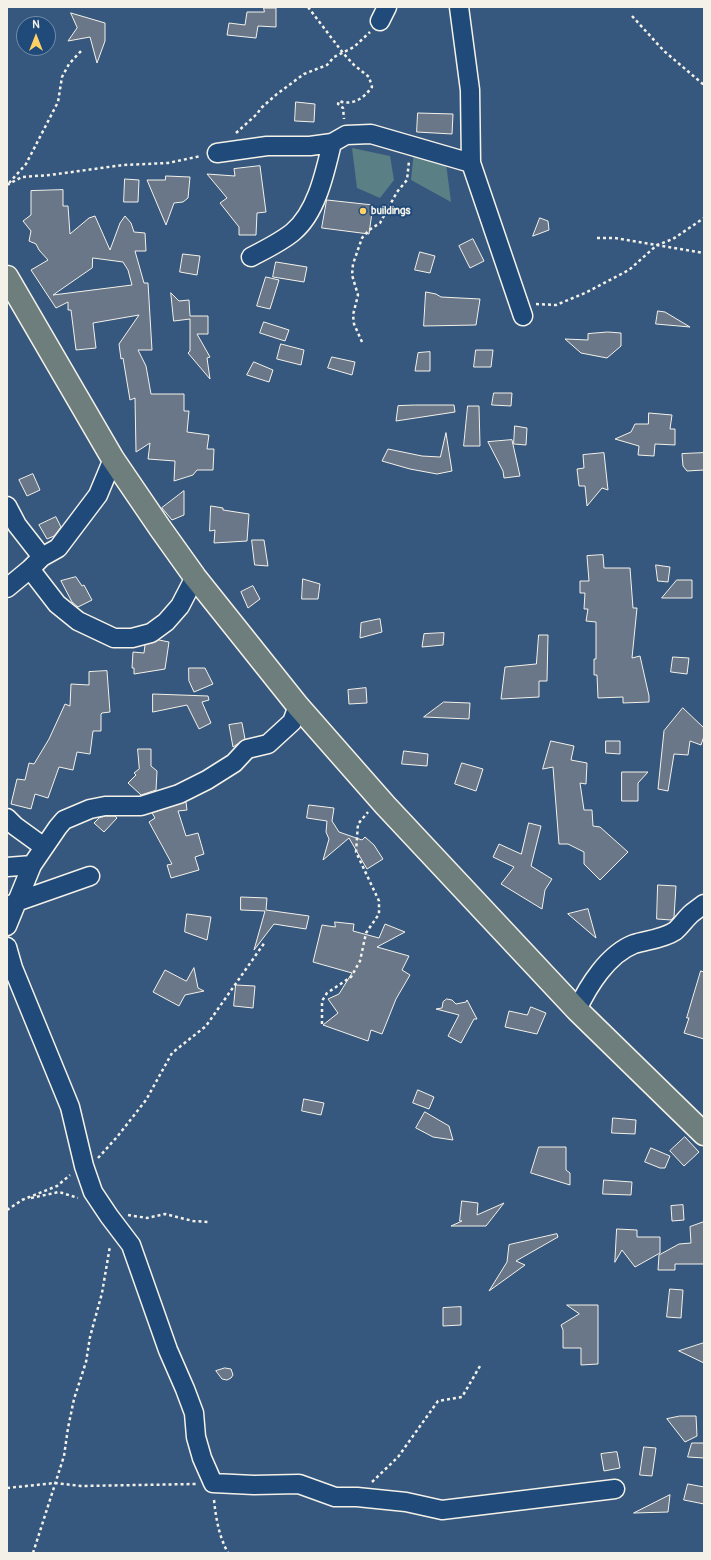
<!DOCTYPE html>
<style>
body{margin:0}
#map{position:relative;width:711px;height:1560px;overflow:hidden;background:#36587e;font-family:Pangolin,sans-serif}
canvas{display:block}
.frame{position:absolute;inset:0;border:8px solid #f4f1e8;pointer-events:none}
.north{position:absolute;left:16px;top:16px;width:40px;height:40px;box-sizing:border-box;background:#1f4a7a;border:1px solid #748da6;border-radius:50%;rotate:0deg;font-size:11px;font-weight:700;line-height:16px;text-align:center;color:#f4f1e8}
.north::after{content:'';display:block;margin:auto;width:14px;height:18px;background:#ffd166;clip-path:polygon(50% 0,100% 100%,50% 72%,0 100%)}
</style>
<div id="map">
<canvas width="711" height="1560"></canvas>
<div class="frame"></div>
<div class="north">N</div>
</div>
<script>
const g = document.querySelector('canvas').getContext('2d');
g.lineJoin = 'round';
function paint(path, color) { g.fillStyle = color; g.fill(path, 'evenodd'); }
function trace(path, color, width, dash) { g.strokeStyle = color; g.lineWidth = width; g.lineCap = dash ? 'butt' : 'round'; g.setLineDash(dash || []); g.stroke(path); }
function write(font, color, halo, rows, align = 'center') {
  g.font = font + ' Pangolin,sans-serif'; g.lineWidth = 4; g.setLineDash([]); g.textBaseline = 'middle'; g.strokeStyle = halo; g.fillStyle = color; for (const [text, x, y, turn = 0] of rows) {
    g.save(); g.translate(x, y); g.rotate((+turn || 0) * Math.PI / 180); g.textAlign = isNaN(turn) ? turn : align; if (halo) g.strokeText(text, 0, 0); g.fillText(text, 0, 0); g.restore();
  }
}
paint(new Path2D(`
 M352,148L390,156L394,180L380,198L357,188Z
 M414,150L446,163L451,202L411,180Z`), '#5a7f84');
const building = new Path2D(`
 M264,8H276V27L258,26L256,38L227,35L229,23L245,25L247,12H264Z
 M71,13L105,23V41L97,63L90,37L68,41L77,28Z
 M296,102L315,104L314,122L295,121Z
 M418,113L453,114L452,134L417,132Z
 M260,166L266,212L257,213L256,235H239V227L220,203L227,198L207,174L235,176L234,169Z
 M166,176L190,177L188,198L183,202L174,203L166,225L147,180H165Z
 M125,179L139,180L138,202H124Z
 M63,190V206H68L70,234L89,218L95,216L110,250L120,223L125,216L131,223L134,232L145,233L146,251H135L144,283H148L152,350H138L146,366L151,394H184V411H189L187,432L209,435L207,449H214L213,470H197L193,475L174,481L175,461L148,459L150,443L136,452L135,398L130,400L123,358L121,359L119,344L139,315L93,323L96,348L76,350L71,310H68V302L56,308L31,270L48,260L39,250L36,244L29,241L31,231L23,221L31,215V191ZM93,258L123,262L128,270L132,285L53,295L92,268Z
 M327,200L373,205L369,234L322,228Z
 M540,218L548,221L549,230L533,236Z
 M473,239L484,261L470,268L459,246Z
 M420,252L435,256L430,273L415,270Z
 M183,254L200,256L197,275L180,272Z
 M276,262L307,267L304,282L273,277Z
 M266,277L279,280L270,309L257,306Z
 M426,292L436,294L441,297L480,299L476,325L424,326Z
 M171,293L179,301L189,300L190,316H208V334H197L210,357L207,358L210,379L188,353L190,351V319L174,321Z
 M658,311L665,312L690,327L656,324Z
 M264,322L289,330L285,341L260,333Z
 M608,332L621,333V346L607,358L581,353L565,339L588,340V334Z
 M281,344L304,350L301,365L277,359Z
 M476,350H493L491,367H474Z
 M430,352V371H415L418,353Z
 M332,357L355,362L352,375L328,368Z
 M254,362L273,370L269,382L247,375Z
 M494,393H512L511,406L492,405Z
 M416,405H454L455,412L396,421L398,406Z
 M468,406H479L480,446H464Z
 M649,413L672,415L670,429H675V445L655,444L654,456L638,455L639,446L615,439L631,432L635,424H648Z
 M515,426L527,428L526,445L514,444Z
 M446,433L452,471L437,474L410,469L382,461L388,449L422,456L440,457Z
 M512,440L520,476L504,478L503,471L488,442Z
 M604,453L608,490L602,488L587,506L585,486H579L577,469L584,468L583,455Z
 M704,453V470L687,471L683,466L682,454Z
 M33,474L40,490L27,496L19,480Z
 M184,491V515L172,520L162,508Z
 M211,506L223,508V510L249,514L247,541L214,543L215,530L210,531Z
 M56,517L61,527L54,536L47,539L39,525Z
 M252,540H264L268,566L255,565Z
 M603,555L604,568H630L633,608H637L632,658L640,656L649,696V702L623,703V697L598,698L597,675H594V659H596V622L586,621L588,609H584L585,593H580V581H589L587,556Z
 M656,565L670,567L668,582L658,581Z
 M76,577L82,586L84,585L92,600L78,607L72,602L61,581Z
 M303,579L320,584L318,599H302Z
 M677,580H692V598H662Z
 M253,586L260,599L248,608L241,592Z
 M380,619L382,632L360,638L361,623Z
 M444,633L443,645L422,647L424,634Z
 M539,635H548L547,681H539V697L501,699L505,667L536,664Z
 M159,640L169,642L165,669L134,674V668H132L133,652L144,653L145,645Z
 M673,657L689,658L687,674L671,672Z
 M189,668H205L213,684L194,692L189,681Z
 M107,671L110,712L102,713L101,714V731H93L90,754L77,752L73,770L59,767L48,798L35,794L31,809L11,804L17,779L25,780L29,763L34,764L49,739L65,704L70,706L71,684L89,685V672Z
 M366,688L367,703L349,704L348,690Z
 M153,694L208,696L209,700L202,702L211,723L199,729L187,705L153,712Z
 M444,702L470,703L469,719L424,717Z
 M683,708L704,728V736L701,745L690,741L688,755L674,754L668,791L658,789L664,731Z
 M242,723L245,739L233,747L229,725Z
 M551,741L574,746L571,760L587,763L586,784L580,783L584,810H592L593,826L600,827L628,852L600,880L584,864V852L568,844H559L553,767L543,769Z
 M606,741H620V754L606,753Z
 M138,749H151V766L157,771L156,790L141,795L128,783L136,775L134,773L139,769Z
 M404,751L428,754L427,766L402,764Z
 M462,763L483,769L476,791L455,784Z
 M622,772H648L638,783V801H622Z
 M186,802L187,810L178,811L186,836L198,833L204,854L195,857L199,870L171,878L167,865L172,864L149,822L155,818L152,813Z
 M309,805L334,808L332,821L339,832L362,840L365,837L374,845L383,859L367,869L349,838L323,860L329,839L326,832L327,821L307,818Z
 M106,816H115L117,818L104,832L94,823L99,818Z
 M529,823L541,826L531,866L552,879L545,890L542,909L501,884L514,867L493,857L499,844L521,854Z
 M658,885L676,886L674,917L671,920L657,919Z
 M241,897L267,898L266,910L309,916L306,929L274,924L254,950L265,911L241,910Z
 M588,909L596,938L568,914Z
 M187,914L211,917L207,940L185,932Z
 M335,922L354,924L353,931L379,938L385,924L405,932L377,947L409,956L402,970L410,975L396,999L382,1034L371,1030L368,1041L323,1025L338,1013L328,999L339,994L352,973L313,962L322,925L335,927Z
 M194,968L198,988L204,991L185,995L179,1006L153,992L165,970L186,981Z
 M701,971L704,972V1039L684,1033L689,1018H687Z
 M236,985L255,986L253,1008L234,1006Z
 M447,999L452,1000L456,1004L466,1002L467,1000L477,1019H474L461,1043L448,1036L459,1015L436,1009L442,1008L443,1002Z
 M531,1007L546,1013L537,1034L505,1027L509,1011L527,1015Z
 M418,1090L434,1097L429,1109L413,1103Z
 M304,1099L324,1103L321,1115L302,1111Z
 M425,1112L449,1126L453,1140L433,1137L416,1128Z
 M613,1118L636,1120L635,1134L612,1133Z
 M685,1137L699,1152L684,1166L670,1151Z
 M539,1147H566V1170L570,1173V1185L531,1173Z
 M651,1148L670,1156L665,1168H660L645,1162Z
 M604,1180L632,1182L631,1195L603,1194Z
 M462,1201L478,1203L477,1215L504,1203L486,1226H451L462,1221H460Z
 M683,1205L684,1220L672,1221L671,1206Z
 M704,1222V1264H675V1270H658L659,1255L679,1244L691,1243L690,1227Z
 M617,1229L637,1230V1237H660V1253L635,1267L622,1250L615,1262Z
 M557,1234L558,1237L516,1261L525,1265L489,1291L507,1262L509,1245Z
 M670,1289L683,1290L681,1318L667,1317Z
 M567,1305H598V1364L581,1365V1348H563V1330L561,1325L579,1314Z
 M461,1307V1325L443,1326V1308Z
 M704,1343V1363L679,1351Z
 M225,1368L231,1369L233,1375L231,1378L227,1380L222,1379L216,1371Z
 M680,1416H696L697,1436L685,1442L667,1419Z
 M692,1443H704V1458L688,1457Z
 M644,1447L656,1448L652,1476L640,1475Z
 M617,1452L620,1468L604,1471L601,1454Z
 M688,1484L704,1487V1504L684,1500Z
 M670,1495L668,1512L634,1513Z`);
paint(building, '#6a7789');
trace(building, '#f4f1e8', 1);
const minor = new Path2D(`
 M459,7L470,90L471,163L523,316
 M380,21L387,7
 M217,153L267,146H310L332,143L346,135L371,134L471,163
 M251,257C266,249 281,242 293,232C317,212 325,172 332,143
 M7,506L17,525L42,557
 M30,569L57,604L78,621L114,638H132L151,633L166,622L180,606L195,577
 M7,588L30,569L42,557L58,548L98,495L113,459
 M7,818L15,826L44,847
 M7,867L32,865
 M9,906L16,902L90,876
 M7,926L32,865L58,827L64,820L90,809L105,806H141L179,794L207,780L234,763L247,749L268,744L292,722L298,706
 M7,947L13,968L70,1107L84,1166L93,1192L109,1216L131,1245L168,1350L185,1389L194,1413L196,1437L202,1458L213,1483L254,1485L299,1484L335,1497H357L406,1502L442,1510L615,1489
 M577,1010C588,986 608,954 634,944C647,940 663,939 675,931C681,926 686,918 692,913C696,910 700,907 704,904`);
const major = new Path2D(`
 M7,277L113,459L160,528L195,577L298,706L385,805L577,1010L704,1134`);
trace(minor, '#f4f1e8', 21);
trace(major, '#f4f1e8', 25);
trace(new Path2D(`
 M308,7L343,53L354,65L369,77L372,87C364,98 353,106 339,101L338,104L343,108L344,119
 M632,16L664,51L704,85
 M236,133L257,114L261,108L277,94L304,74L327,65L334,57L354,47L370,32
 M9,183L26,164L58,102L62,77L69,64L81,51
 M7,185L22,177L50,175L123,165L168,163L201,156
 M597,238H615L704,253
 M536,304L556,305L585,293L629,270L657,245L673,239L704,218
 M362,342L354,324L353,315L358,295L352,275L353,264L362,238L369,230L380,223L397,192L407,180L409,161
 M322,1024V1001L327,993L351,977L360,961L366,933L379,914V901L356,852L358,824L368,812
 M98,1158L117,1137L146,1100L172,1053L206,1026L265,942
 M31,1198L59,1192L78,1198
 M7,1210L22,1200L57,1186L70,1175
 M128,1215L147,1218L165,1214L193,1221L208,1222
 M372,1482L398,1457L438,1401L462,1397L480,1366
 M7,1488L55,1483L81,1486L196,1484
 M214,1500C216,1519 219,1536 228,1553
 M33,1553L64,1456L68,1428L74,1399L86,1362L90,1337L102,1293L110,1246`), '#f4f1e8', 2.5, [3, 3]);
trace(minor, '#1f4a7a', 18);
trace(major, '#6d7e7c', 22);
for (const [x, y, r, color] of [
 [363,211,4,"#ffd166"]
]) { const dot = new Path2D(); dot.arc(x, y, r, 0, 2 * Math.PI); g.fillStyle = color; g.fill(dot); trace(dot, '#1f4a7a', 1.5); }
write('bold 11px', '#f4f1e8', '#1f4a7a', [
 ["buildings",371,211]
], 'left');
</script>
